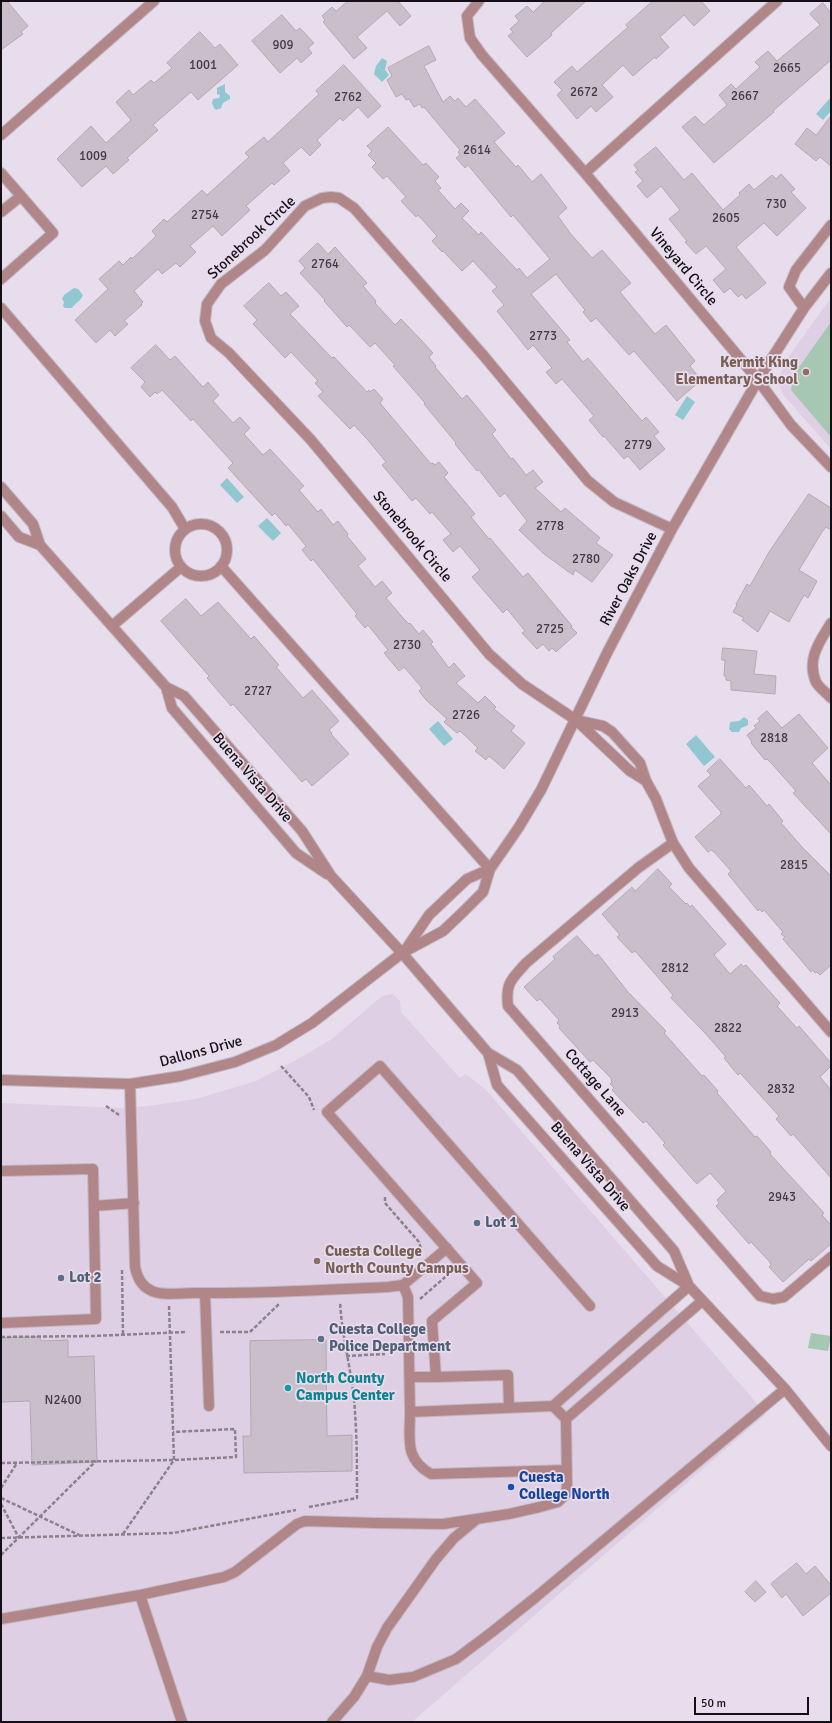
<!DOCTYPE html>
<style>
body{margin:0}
#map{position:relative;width:832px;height:1723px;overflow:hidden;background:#e8ddec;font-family:Signika,sans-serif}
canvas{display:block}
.frame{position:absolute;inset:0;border:2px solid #131015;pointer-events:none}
.scale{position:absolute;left:694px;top:1697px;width:115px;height:18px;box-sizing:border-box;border:2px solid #131015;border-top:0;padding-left:5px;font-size:12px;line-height:14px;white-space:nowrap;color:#131015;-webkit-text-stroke:3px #e8ddec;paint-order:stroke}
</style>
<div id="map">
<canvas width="832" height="1723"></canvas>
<div class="frame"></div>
<div class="scale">50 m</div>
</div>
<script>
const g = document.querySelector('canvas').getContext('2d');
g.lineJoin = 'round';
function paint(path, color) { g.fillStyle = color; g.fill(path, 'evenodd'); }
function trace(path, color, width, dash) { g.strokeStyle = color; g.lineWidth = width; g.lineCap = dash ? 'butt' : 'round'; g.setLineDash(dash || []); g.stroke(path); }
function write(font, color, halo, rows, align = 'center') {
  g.font = font + ' Signika,sans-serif'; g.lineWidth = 3.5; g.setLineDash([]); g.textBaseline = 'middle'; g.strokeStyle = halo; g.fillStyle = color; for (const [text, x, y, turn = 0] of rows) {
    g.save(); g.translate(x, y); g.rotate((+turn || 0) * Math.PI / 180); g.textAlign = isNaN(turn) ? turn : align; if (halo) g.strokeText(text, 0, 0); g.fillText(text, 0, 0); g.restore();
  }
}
paint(new Path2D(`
 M831,298V449L784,396L779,385V376L789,356Z
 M393,994L400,1001L401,1012L460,1078L466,1074L486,1090L766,1414L412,1722H1V1103L120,1108L148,1106L196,1099L256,1081L289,1064L332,1039L382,996Z`), '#dfcfe4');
paint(new Path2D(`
 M831,322V437L791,390L793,379L797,370Z
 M811,1333L831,1336L828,1351L808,1348Z`), '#a6c7b2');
paint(new Path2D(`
 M382,58L387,61L385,70L389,75L382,82L374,74L376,66Z
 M225,84V92L230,96V99L223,103L221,108L216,110L214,108L212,103L213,99L219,98L220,95L217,94V88Z
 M831,97V111L823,120L816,114Z
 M74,288L78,289L83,295C81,301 75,303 72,308H65L63,306L64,302L62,299L64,295Z
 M687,396L695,402L683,420L675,415Z
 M227,478L244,497L237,503L220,485Z
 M267,518L281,533L273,541L258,526Z
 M744,717L748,720V725L741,728L739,732H732L729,729L730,722L739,721Z
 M438,721L453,739L444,746L429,729Z
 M696,735L715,757L704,766L686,744Z`), '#91c7d0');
const building = new Path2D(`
 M1,1H7L28,26L21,32L23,34L1,50Z
 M348,1H398L411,16L400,26L387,11L357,37L367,48L354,59L323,22L325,20L322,16L332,7L336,11Z
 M545,1H586L551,33L552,35L527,57L508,36L513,32L510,29L519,21L515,16L527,6L533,12Z
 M653,1H701L710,11L694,26L684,15L660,37L669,47L656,59L655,57L633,76L623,65L602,85L613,97L596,112L591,106L577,119L557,95L562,90L554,82L572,66L577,72L628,27L626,25Z
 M823,3L831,13V60L773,111L774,112L714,163L682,127L695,116L704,125L727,105L719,95L731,84L736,89L760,67L755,62L768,51L777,61L820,25L810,14Z
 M282,15L296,31L300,28L314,43L308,48L312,53L301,63L297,58L280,73L252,41Z
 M200,32L215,48L220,44L238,65L198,100L191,92L153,125L158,130L127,158L129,160L113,174L106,166L82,187L57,159L91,126L106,143L131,120L116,102L129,90L133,95L151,80L154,83L172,68L167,63Z
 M429,46L436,60L424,66L443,102L450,96L455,101L458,98L466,107L475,99L505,133L494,142L516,167L518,165L532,182L541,174L567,208L558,216L570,233L592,258L602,250L631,283L620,292L634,309L655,334L666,325L695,361L690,366L701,380L677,401L634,351L629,355L596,318L591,322L583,312L585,310L556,274L531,294L570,340L567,342L583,362L588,358L642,421L646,417L659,432L654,436L665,449L640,470L628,456L624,459L604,436L603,437L589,420L594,416L562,379L556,384L546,372L552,368L533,345L528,350L497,311L504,305L492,291L497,287L473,261L462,271L443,251L442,252L432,241L437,236L418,215L416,217L401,201L406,197L387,176L383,179L372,167L376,163L368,155L372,151L367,146L388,127L423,165L426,163L439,177L435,181L441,188L438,190L455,209L461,203L469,211L462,218L479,235L481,232L517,270L519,268L527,278L550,259L513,215L511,217L468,165L465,168L456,158L460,155L458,152L460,150L424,107L422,108L420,104L414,107L409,99L406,100L402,94L396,97L387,80L392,76L388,68Z
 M344,65L381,106L368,118L358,107L343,121L340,118L317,140L321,145L310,156L301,147L283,163L290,171L274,185L272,183L246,206L250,210L222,236L213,226L190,246L196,252L180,267L176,263L162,274L158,269L134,291L143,302L141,304L142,305L124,321L128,324L115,336L110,330L96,343L75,320L108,289L99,279L119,261L123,265L131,257L132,259L156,236L152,231L164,219L167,222L202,190L207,195L249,157L245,153L264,137L268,142L319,94L316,91Z
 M831,116V166L820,157L816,161L795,144L807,128L816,135Z
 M656,147L684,180L692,173L723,210L740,195L739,193L749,184L754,190L772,175L776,179L781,174L795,189L791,192L806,208L777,236L764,223L736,247L766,283L746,299L742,294L738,297L730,288L724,293L713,280L726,269L706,246L696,254L685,242L687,241L669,219L680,210L661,186L647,198L637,186L643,181L635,172L638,170L634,165Z
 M318,243L328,254L335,247L367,283L363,286L376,301L375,303L395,325L401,319L422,341L433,353L429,357L436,366L435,367L462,399L467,395L490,423L496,430L492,434L511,459L513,458L526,475L533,470L543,482L535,488L561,512L565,508L600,538L596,543L613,555L592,582L575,570L573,575L544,554L519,530L527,521L505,493L500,497L479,470L477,471L455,444L456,443L424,404L425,403L393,366L395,365L375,343L370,347L349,325L347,327L324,301L325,300L300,273L305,268L299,261Z
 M269,283L281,296L286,292L299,306L290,314L332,358L334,357L367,392L369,390L370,392L374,389L383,399L380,403L431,464L433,463L435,465L439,462L448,473L444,477L475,514L471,517L489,539L490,538L523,577L528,573L572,626L571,627L577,633L556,652L552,648L549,651L543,644L537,649L522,633L525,631L507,609L503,613L472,577L480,570L460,546L453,552L443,540L451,534L432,512L430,514L416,498L412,501L382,465L386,462L367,439L354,425L350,429L318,396L323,392L315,383L318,381L291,352L285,358L253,324L257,320L244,306Z
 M156,345L170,360L175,356L203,387L208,382L219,395L213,401L233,423L240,417L250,428L244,434L263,455L270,449L304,486L299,490L318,512L321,509L333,525L338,521L348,534L347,536L366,559L358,566L375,587L382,581L392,593L386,598L404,619L409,624L410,623L419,634L423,630L433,642L431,644L449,668L454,663L465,676L456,683L478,703L485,696L496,707L494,709L515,726L511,731L525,743L504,769L489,756L486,760L475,751L478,748L460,731L457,733L444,722L447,719L426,700L419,691L422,688L404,667L399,671L384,653L388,650L368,625L365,628L355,616L357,614L313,559L311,561L302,550L306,546L288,524L286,526L275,513L272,516L228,468L233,463L193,419L191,421L162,390L157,394L155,392L150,397L141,387L145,382L131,368Z
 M809,494L831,508V530L826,527L822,532L799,570L817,581L808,598L804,595L789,622L770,611L758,632L742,620L744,618L733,612L737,605L736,604L747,584L750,586L769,552Z
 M186,599L201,616L218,602L251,639L254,636L279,665L276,667L303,698L312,690L339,721L329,730L332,733L331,734L349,754L312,786L306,779L302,782L233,704L231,706L207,678L209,676L161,621Z
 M723,648L757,651L754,674L776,676L775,694L731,690V681L726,680V676H724L725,660H722Z
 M767,711L782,728L799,714L828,748L812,763L831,785V834L793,793L796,791L771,763L767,759L765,760L751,743L752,742L747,735L756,728L754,726L760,721L758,719Z
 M720,759L746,788L749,785L767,806L769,804L783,821L781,823L802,847L831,876V965L820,975L817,972L815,973L813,970L811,972L783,939L785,937L781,934L783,932L764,910L762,912L760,909L758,911L728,874L731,871L714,852L711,850L708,852L695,837L721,814V812L698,786L711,775L707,771Z
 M658,869L672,884L669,887L686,904L687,903L690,907L692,905L726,944L714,955L730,974L741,964L743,967L746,965L780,1003L777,1006L794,1025L797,1028L799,1026L831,1063V1066L820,1077L831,1090V1178L793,1134L791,1136L776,1119L779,1116L740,1073L738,1075L724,1058L726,1057L705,1033L671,998L673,995L656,975L635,951L632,953L617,937L620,935L602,914L632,887L635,891Z
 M577,936L595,956L598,954L628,992L666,1031L664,1033L702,1076L704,1075L718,1091L717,1093L755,1137L757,1136L771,1152L770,1154L824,1213L822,1215L831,1225V1244L811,1261L809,1259L783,1282L769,1267L771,1265L769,1261L751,1242L749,1244L716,1206L719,1203L717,1200L726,1191L710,1173L697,1184L694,1181L663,1145L665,1143L646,1121L643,1123L612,1090L614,1088L610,1084L612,1082L611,1078L593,1060L590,1062L559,1028L560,1026L557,1023L559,1020L540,999L537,1001L524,987L555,959L553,957Z
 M40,1337L41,1341L68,1340V1357L94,1356L97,1462L32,1465L30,1401L1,1402V1338Z
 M326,1340L327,1436L352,1435V1471L244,1473L243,1436H251L250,1341Z
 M797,1563L806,1574L815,1566L831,1585V1593L803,1616L786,1594L782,1598L771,1584Z
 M756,1581L766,1592L755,1602L745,1592Z`);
paint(building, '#cbbecb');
trace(building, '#b4a8b5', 1);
const minor = new Path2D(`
 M479,1L467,16L470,38L482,55L585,173L758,380L791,425L831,467
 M1,135L154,1
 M1,173L21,196L1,212
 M585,173L777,1
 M1,279L53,233L21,196
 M1,308L172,507L185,529
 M804,308L789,287L796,270L831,225
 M1,487L33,524L40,545L166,687L184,696L302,831L331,876L402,953L488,1053L517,1070L674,1251L689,1286
 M1,516L19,537L40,545
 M175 550a26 26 0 1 1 52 0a26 26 0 1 1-52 0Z
 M221,566L490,869
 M831,623C820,641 806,659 816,682C819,688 827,693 831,698
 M112,626L181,567
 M166,687L172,708L296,853L327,874
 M576,720L603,726L612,732L640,763L646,781L630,771L576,720L522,684L489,654L311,440L229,353L211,338L205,321L207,304L221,284L265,250L305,206L322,198L331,197L339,198L354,208L483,355L588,481L614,502L672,529
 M646,781L656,799L673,843L689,868L831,1032
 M673,843L638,868L526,963C512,979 505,983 508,1006L760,1296L773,1299L784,1297L831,1257
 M404,952L429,915L467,879L490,869
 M488,1053L497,1085L657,1266L689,1286L785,1389L831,1446
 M1,1080L130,1084L181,1076L235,1062L276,1045L312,1023L402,953L443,931L462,913L483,892L490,869L519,827L541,790L608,651L672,529L758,380L804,308L831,273
 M130,1084L135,1267C137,1277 142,1287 152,1291C163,1296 181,1293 194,1293C258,1294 323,1290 388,1287L403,1285L447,1248
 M1,1171L93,1169L96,1319L1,1323
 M94,1206L134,1203
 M403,1285L408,1297L410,1412
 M205,1293L209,1406
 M410,1377H436L432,1321L477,1283L327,1112L380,1066L590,1306
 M436,1377L508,1375L509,1408
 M553,1406L410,1412C410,1439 404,1459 431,1474L567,1470
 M566,1419L702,1301
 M140,1595L182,1722
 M1,1619L140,1595L224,1577L235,1572L297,1524L305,1521L375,1523L443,1524L509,1514L540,1507L558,1502L566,1494L567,1484L566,1419L553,1406L689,1286
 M367,1676L389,1680L413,1677L456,1659L492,1632L536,1597L785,1389
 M332,1722L354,1697L367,1676L377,1647L387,1628L436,1559L454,1538L477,1519`);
trace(minor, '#c2b8c5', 12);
trace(new Path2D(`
 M281,1066L309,1097L314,1110
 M106,1106L119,1115
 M385,1197V1203L419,1242L422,1252
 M122,1270L123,1335
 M420,1299L451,1272
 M220,1332H250L279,1304
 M1,1337L93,1336L187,1332
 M346,1356L385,1354
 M1,1463L174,1460L236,1457L235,1429L173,1432
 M1,1488L17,1463
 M1,1498L79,1535
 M1,1504L19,1538
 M309,1507L357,1498C357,1470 357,1440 355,1412C353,1375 342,1339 340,1302
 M123,1534L174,1460L169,1305
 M1,1538L173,1533L296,1510
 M1,1555L96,1461`), '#89828c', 2.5, [4, 2]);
trace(minor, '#b18688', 10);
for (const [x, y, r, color] of [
 [806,372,4,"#8d6e63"],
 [477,1223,4,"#5c6f8a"],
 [317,1261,4,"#8d6e63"],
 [61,1278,4,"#5c6f8a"],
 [321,1339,4,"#5c6f8a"],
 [288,1388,4,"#0f9aa8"],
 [511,1487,4,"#1a4fb4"]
]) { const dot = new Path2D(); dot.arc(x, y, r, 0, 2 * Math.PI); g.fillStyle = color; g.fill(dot); trace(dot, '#e8ddec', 1.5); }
write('13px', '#413c42', null, [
 ["909",283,46],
 ["1001",203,66],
 ["2665",787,69],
 ["2672",584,93],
 ["2667",745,97],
 ["2762",348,98],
 ["2614",477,151],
 ["1009",93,157],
 ["730",776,205],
 ["2754",205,216],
 ["2605",726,219],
 ["2764",325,265],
 ["2773",543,337],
 ["2779",638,446],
 ["2778",550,527],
 ["2780",586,560],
 ["2725",550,630],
 ["2730",407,646],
 ["2727",258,692],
 ["2726",466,716],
 ["2818",774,739],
 ["2815",794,866],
 ["2812",675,969],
 ["2913",625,1014],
 ["2822",728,1029],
 ["2832",781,1090],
 ["2943",782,1198],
 ["N2400",63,1401]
]);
write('15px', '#131015', '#e8ddec', [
 ["Stonebrook Circle",252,238,-43],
 ["Vineyard Circle",683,267,50],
 ["Stonebrook Circle",412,537,50],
 ["River Oaks Drive",629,579,-62],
 ["Buena Vista Drive",252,778,49],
 ["Dallons Drive",201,1052,-15],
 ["Cottage Lane",595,1083,49],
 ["Buena Vista Drive",590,1167,49]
]);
write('bold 15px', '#785e54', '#e8ddec', [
 ["Kermit King",798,363],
 ["Elementary School",798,380],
 ["Cuesta College",325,1252,"left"],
 ["North County Campus",325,1269,"left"]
], 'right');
write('bold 15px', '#4e5e75', '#e8ddec', [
 ["Lot 1",485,1223],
 ["Lot 2",69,1278],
 ["Cuesta College",329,1330],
 ["Police Department",329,1347]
], 'left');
write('bold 15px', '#0d838f', '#e8ddec', [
 ["North County",296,1379],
 ["Campus Center",296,1396]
], 'left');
write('bold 15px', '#164399', '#e8ddec', [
 ["Cuesta",519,1478],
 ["College North",519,1495]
], 'left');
</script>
